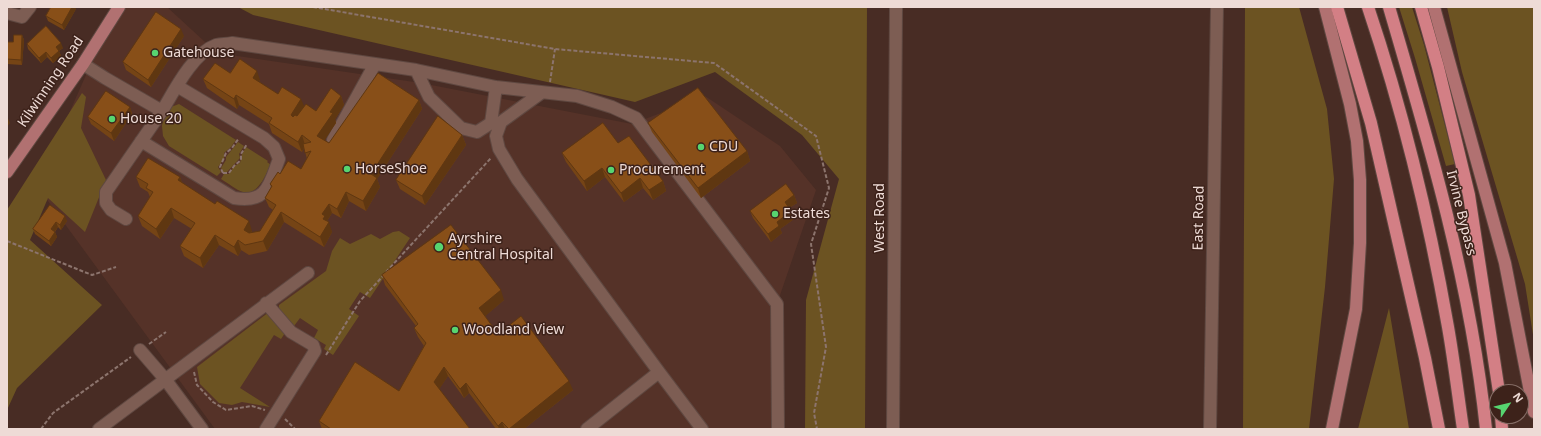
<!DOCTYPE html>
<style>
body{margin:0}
#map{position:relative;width:1541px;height:436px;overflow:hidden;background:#482c24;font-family:"Noto Sans",sans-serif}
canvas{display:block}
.frame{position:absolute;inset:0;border:8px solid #eedbd6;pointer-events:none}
.north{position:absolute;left:1489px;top:384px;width:40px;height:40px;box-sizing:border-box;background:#3d221a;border:1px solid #846c65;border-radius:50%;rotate:55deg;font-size:11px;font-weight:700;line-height:16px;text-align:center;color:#eedbd6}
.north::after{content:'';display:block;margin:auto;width:14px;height:18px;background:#57d570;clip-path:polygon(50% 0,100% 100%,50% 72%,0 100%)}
</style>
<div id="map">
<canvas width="1541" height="436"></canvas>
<div class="frame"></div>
<div class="north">N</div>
</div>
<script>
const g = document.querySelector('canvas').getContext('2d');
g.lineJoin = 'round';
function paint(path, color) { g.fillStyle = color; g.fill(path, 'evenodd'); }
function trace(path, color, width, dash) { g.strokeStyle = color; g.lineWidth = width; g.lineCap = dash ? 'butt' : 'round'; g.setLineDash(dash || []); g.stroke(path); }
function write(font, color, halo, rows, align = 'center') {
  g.font = font + ' "Noto Sans",sans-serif'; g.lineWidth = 3; g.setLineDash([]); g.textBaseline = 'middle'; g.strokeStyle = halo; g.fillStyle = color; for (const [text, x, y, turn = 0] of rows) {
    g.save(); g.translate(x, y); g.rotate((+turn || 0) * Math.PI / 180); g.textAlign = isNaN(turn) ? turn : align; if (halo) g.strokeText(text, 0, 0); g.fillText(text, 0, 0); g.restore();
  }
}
paint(new Path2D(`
 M116,7H167L217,53L421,83L632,124L705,96L780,146L816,190L777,304L776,429H215L37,186Z`), '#553228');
paint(new Path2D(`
 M238,7H867L865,429H805L806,300L839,179L802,135L715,72L635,102L253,15Z
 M1245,7H1299L1327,109L1334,179L1325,287L1309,429H1243Z
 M1399,7H1412L1424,45L1455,164L1446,166L1415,58Z
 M1447,7H1534V341L1525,284L1462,72Z
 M82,93L86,97L81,128L106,180L85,232L48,198L30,240L102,305L17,388L7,410V210Z
 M179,104L236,140L231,147L224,153V159L218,167L221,172L217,176L169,146L163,136L162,126L163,119L171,107Z
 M238,142L244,146L239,154L240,158L227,172H223L221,168L226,160V157Z
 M246,147L268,161L267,162L271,165C266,174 257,197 243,192C236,190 228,183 221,179L224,174H229L234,166L240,163L242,154Z
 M399,231L410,238L370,298L360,292L349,309L359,316L333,355L324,349L326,345L314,338L318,330L300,318L294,326L291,325L279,310V305L326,271L332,251L340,238L350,244L371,234L380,239L393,232Z
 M1389,308L1409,429H1358Z
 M269,312L285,333L281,339L274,335L240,388L270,407L242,402L232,405L219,403L200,384L197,367Z`), '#6c5322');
const minor = new Path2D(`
 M7,13L22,17L30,7
 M83,64L105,78L162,111C174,91 193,53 216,45C221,44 227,44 232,43L416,70L496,87L577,96L612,107L636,118L777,304L778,429
 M416,70L429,97L461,128L477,132L491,123L496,87
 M541,93L501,122L496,136L499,149L517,179L659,372L702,429
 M333,140L375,64
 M141,141L234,198C267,204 269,185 279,159L274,147L264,138L177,86
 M126,219L111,210L106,203V192L162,111
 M140,350L165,379L202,429
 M99,429L308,273
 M266,429L315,351L313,345L291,332L266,303
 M587,429L659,372
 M893,429L896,7
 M1210,429L1217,7`);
const major = new Path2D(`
 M1325,7L1350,104L1357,141L1360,180V243L1356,309L1332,429
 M1434,7L1505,263L1534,412
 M7,172L83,64L119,7`);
const highway = new Path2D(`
 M1337,7L1371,123L1425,358L1439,429
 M1368,7C1403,111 1429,219 1448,327C1454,361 1458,395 1463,429
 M1389,7C1430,146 1471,285 1486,429
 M1421,7L1438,67L1469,195L1499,392
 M1501,416L1502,429`);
trace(minor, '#5f4841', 14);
trace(major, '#5f4841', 14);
trace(highway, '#5f4841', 14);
trace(new Path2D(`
 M313,7L555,49L714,63L816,136L829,188L811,244L826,347L814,413L817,429
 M550,82L555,49
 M223,173H229L234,166L241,160V154L247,144
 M223,173L220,167L226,153L232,148L239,138
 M7,241L92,275L116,267
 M386,272L491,158
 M149,344L166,332
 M326,355L360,301L383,276
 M194,372L197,385L213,402L226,410L252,406L265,410
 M285,419L295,429
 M41,429L53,413L131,357`), '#8c746d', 2, [4, 2]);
trace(minor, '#7d5d53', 12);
trace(major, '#b17171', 12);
trace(highway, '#d37f85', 12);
paint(new Path2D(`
 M76,9L64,30L48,21L46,16Z
 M22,35L24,40L22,65L7,64V42H13Z
 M184,36L151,87L126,70L123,62Z
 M27,44L63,48L59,51L61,56L53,63L47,57L41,63L28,49Z
 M230,73L260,80L259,82L278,94L304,106L316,111L341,96L344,105L335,119L336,123L324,140L329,143L419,100L422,109L377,179L380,187L366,211L349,201L341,218L332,213L327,221L332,232L324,247L284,222L267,251L249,255L241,250L238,256L219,245L203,268L184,256L180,246L192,229L174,218L160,239L142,226L138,216L150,197L148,192L140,187L136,177H180L182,183L252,231L251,233L260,231L273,210L269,207L265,198L271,187L270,184L280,174L301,169L307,159L304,148L302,152L272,133L269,124L239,105L237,109L207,88L203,79Z
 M130,107L132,114L114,141L91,124L88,117Z
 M648,123L747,151L750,161L701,198L652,132Z
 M462,135L466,145L425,205L400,189L396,180Z
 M618,143L663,181L666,191L653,200L643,188L624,202L605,177L587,191L566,162L562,153Z
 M794,195L797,203L789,208L794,219L780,229L782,233L771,242L753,218L750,211Z
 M50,205L67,221L61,230L58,227L55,232L57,237L51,246L35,234L33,229Z
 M382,275L504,300L485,316L498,334L573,390L524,429H496L469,393L464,398L448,376L439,389L470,429H322L319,421L399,391L424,346L418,337L414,328L416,326L385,285Z`), '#754415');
paint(new Path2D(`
 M72,7H75L76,9L64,30L62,25Z
 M181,29L184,36L151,87L148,80Z
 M22,35L24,40L22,65L21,60Z
 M61,43L63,48L59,51L61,56L53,63L51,58L56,47Z
 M46,52L47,57L41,63L39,58Z
 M257,71L260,80L256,87L253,78Z
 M236,95L239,105L237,109L234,99Z
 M341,96L344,105L335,119L336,123L321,146L317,136L330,112Z
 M301,99L305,108L295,124L291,115Z
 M419,100L422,109L377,179L380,187L366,211L363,201L371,174Z
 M130,107L132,114L114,141L111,133Z
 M7,116L10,123L7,127Z
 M302,135L305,145L302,152L298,142Z
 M462,135L466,145L425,205L422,196Z
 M747,151L750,161L701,198L698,188Z
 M602,168L605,177L587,191L584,181Z
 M180,177L183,186L178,180Z
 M640,178L643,188L624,202L621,193Z
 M663,181L666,191L653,200L649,190Z
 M346,192L349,201L341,218L337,209Z
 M794,195L797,203L787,209L785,202Z
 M329,204L332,213L327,221L329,222L332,232L324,247L320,237L322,214Z
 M171,208L174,218L160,239L156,229Z
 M791,211L794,219L780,229L782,233L771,242L768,234L777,222Z
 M281,212L284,222L267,251L263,241Z
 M65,216L67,221L61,230L60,225Z
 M249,221L252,231L247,239L244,230Z
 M56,222L58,227L53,234L51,229Z
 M55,232L57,237L51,246L49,241Z
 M215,235L219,245L203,268L200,258Z
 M238,240L241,250L238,256L234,247Z
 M501,290L504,300L483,318L479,308Z
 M444,367L448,376L438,391L434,382Z
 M569,381L573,390L524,429H509Z
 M466,383L469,393L464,398L460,389Z
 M502,422L505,429H499L498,426Z`), '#5f3711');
const building = new Path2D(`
 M51,7H72L62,25L46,16Z
 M156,12L181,29L148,80L123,62Z
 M46,26L61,43L56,47L59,51L51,58L46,52L39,58L27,44Z
 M14,35H22L21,60L7,59V42H13Z
 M240,59L257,71L253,78L278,94L282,87L301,99L291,115L293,117L295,115L297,116L306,104L316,111L331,88L341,96L330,112L333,113L317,136L329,143L378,73L419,100L371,174L377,178L363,201L346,192L337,209L329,204L322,214L325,216L323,219L329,222L320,237L281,212L263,241L245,245L238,240L234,247L215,235L200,258L180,246L195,223L171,208L156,229L138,216L153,192L146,188L148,184L136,177L148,158L180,177L178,180L215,204L217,201L249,221L244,230L249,233L260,231L276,205L265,198L272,186L270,184L278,172L280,174L288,161L301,169L311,151L305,153L303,144L311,142L302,135L298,142L269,123L272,118L236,95L234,99L203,79L215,63L230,73Z
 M698,88L747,151L698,188L648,123Z
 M106,91L130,107L111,133L88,117Z
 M438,116L462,135L422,196L396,180Z
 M603,123L618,143L629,136L663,181L649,190L640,178L621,193L602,168L584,181L562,153Z
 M786,184L794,195L785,202L791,211L777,222L779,226L768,234L750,211Z
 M50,205L65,216L60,225L56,222L51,229L55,232L49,241L33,229Z
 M451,225L501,290L479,308L498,334L521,316L569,381L509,429L502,422L498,426L466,383L460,389L444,367L434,382L470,429H331L319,421L355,362L399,391L426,343L414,328L418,324L382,275Z`);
paint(building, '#884f18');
trace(building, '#5f3711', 1);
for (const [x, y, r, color] of [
 [155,53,4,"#57d570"],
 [112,119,4,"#57d570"],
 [701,147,4,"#57d570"],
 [347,169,4,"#57d570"],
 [611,170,4,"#57d570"],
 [775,214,4,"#57d570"],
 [439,247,5,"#57d570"],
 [455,330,4,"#57d570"]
]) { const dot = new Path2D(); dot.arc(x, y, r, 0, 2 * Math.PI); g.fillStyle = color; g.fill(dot); trace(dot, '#3d221a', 1.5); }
write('14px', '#eedbd6', '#3d221a', [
 ["Gatehouse",163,53],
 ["House 20",120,119],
 ["CDU",709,147],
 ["HorseShoe",355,169],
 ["Procurement",619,170],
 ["Estates",783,214],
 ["Ayrshire",448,239],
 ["Central Hospital",448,255],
 ["Woodland View",463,330]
], 'left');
write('14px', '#eedbd6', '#3d221a', [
 ["Kilwinning Road",51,82,-56],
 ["Irvine Bypass",1461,213,76],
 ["West Road",880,218,-90],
 ["East Road",1199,218,-89]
]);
</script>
